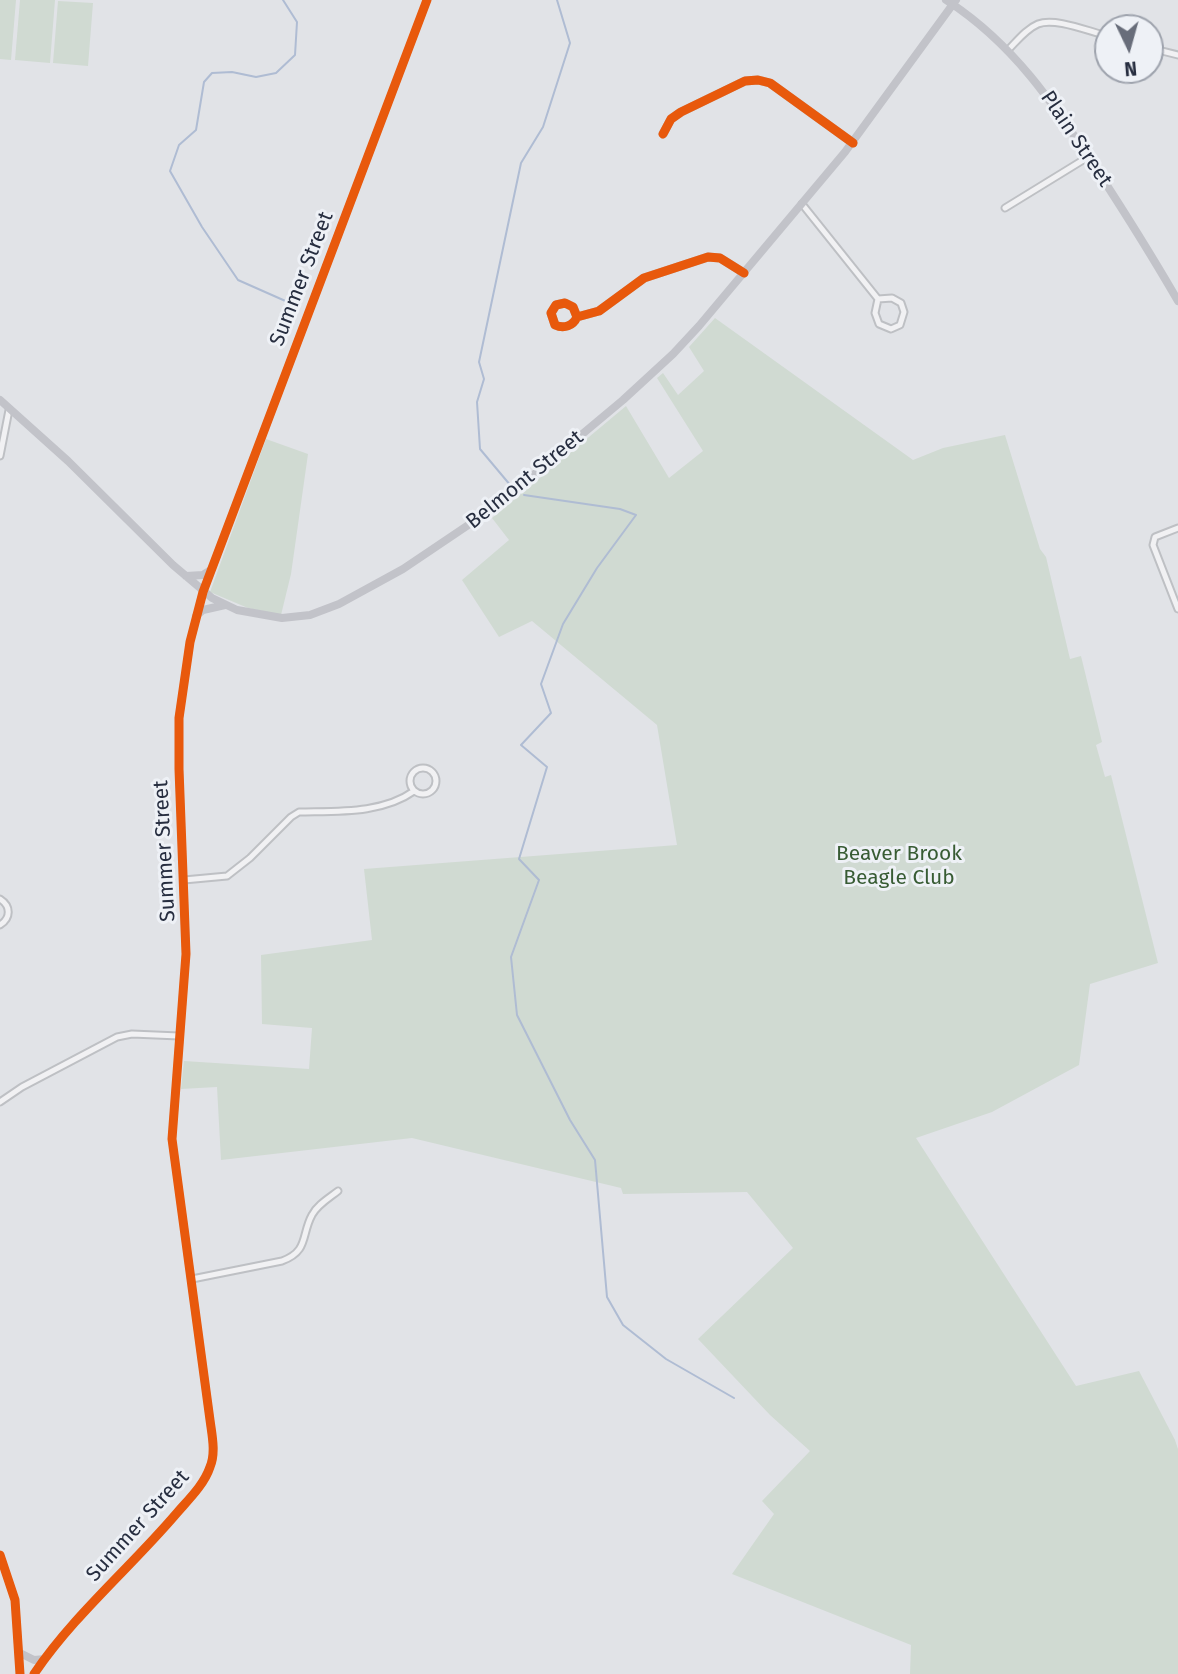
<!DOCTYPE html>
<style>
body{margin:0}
#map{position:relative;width:1178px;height:1674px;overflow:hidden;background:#e1e3e7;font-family:"Fira Sans",sans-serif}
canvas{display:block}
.north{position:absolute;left:1094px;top:14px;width:70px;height:70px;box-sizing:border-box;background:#eef1f6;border:2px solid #9ea3ad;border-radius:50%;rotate:175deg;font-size:19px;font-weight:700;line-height:28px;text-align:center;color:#272e40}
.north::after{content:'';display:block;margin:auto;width:24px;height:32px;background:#686d7a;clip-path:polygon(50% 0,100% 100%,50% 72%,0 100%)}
</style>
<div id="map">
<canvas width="1178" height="1674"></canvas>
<div class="north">N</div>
</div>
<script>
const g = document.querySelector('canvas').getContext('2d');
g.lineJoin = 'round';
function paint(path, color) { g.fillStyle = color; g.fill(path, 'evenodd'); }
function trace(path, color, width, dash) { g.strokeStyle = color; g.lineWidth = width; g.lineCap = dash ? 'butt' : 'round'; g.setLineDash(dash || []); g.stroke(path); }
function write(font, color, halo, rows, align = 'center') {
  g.font = font + ' "Fira Sans",sans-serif'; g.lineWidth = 6; g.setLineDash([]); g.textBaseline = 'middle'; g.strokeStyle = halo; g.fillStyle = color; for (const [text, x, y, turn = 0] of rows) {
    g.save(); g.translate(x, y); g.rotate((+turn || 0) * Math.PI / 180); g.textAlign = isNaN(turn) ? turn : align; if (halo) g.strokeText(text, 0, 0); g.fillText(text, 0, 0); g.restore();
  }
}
paint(new Path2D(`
 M0,0H16L11,60L0,59Z
 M20,0H55L50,63L15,60Z
 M58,1L93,3L88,66L53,63Z
 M715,318L913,460L943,448L1005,435L1040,549L1046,557L1070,659L1081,656L1102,742L1096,745L1105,777L1111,775L1158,963L1090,984L1079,1065L992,1112L916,1138L1076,1386L1139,1371L1175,1440L1178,1449V1674H910L911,1645L732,1574L774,1514L762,1501L810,1451L770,1415L698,1339L793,1248L747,1192L623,1194L621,1188L412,1138L221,1160L217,1087L181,1089L184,1061L309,1069L312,1028L262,1024L261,955L372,940L364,869L677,845L657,725L532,621L499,637L462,580L509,540L492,518L626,406L669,478L703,451L657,378L663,373L678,395L704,371L689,347Z
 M266,439L308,454L291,574L281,615L248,608L210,592Z`), '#d0dad2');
trace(new Path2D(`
 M283,0L297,22L295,55L276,73L256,77L232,72L212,73L204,82L196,130L179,145L170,171L202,227L238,280L299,307
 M511,486L480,449L477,402L484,379L479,362L521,163L543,127L570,43L557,0
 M524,495L620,509L636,515L597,568L563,624L541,684L551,713L521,745L547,767L519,859L539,880L511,957L517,1015L570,1120L595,1160L607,1297L623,1325L666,1359L734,1398`), '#afbcd3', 2);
const street = new Path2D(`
 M1150,48L1178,55
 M1008,50C1017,41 1026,29 1038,24C1055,17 1090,32 1108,36
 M663,134L671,119L681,112L745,81L758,80L770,83L853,143
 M802,204L878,299L892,298L901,303L904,312L900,325L891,329L879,324L875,313L878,299
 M1005,208L1088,157
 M577,317L573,307L565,303L556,305L551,313L555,325C564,329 573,326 577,317L599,311L644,278L708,257L720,258L744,273
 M0,456L9,410
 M1178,528L1155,537L1153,545L1178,609
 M410 781a13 13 0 1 1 26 0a13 13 0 1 1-26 0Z
 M184,880L227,876L250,858L291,817L299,812C337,811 382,814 414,791
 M0,899C11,906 11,918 0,925
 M0,1102L22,1087L117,1037L132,1034L179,1036
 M192,1279L282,1261C309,1251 301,1235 312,1215C317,1205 329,1198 338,1191`);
trace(street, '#bec0c4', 9);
trace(street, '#f1f1f3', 5);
trace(new Path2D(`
 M946,0C1013,43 1054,104 1097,170C1125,213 1152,256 1178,301
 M0,400L68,461L173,565L212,598L237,610L282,618L310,615L339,604L403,569L495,507L623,400L673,354L699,326L845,152L956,0
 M186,576L203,575L211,570
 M196,616L203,610L225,605
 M0,1555L15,1600L20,1674
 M20,1653L34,1660L45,1659
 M34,1674C74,1615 130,1568 176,1514C188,1500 204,1485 210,1467C216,1453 212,1435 210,1420L172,1139L186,954L179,769V718L190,642L203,592L427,0`), '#c2c3c9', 8);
trace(new Path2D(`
 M663,134L671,119L681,112L745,81L758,80L770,83L853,143
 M577,317L573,307L565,303L556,305L551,313L555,325C564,329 573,326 577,317L599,311L644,278L708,257L720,258L744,273
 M0,1555L15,1600L20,1674
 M34,1674C74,1615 130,1568 176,1514C188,1500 204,1485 210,1467C216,1453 212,1435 210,1420L172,1139L186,954L179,769V718L190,642L203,592L427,0`), '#e8590c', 9);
write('21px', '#272e40', '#eef1f6', [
 ["Plain Street",1076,139,56],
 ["Summer Street",302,279,-69],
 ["Belmont Street",525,480,-39],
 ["Summer Street",165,851,-93],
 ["Summer Street",138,1526,-48]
]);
write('21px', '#385c34', '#eef1f6', [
 ["Beaver Brook",899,854],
 ["Beagle Club",899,878]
]);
</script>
